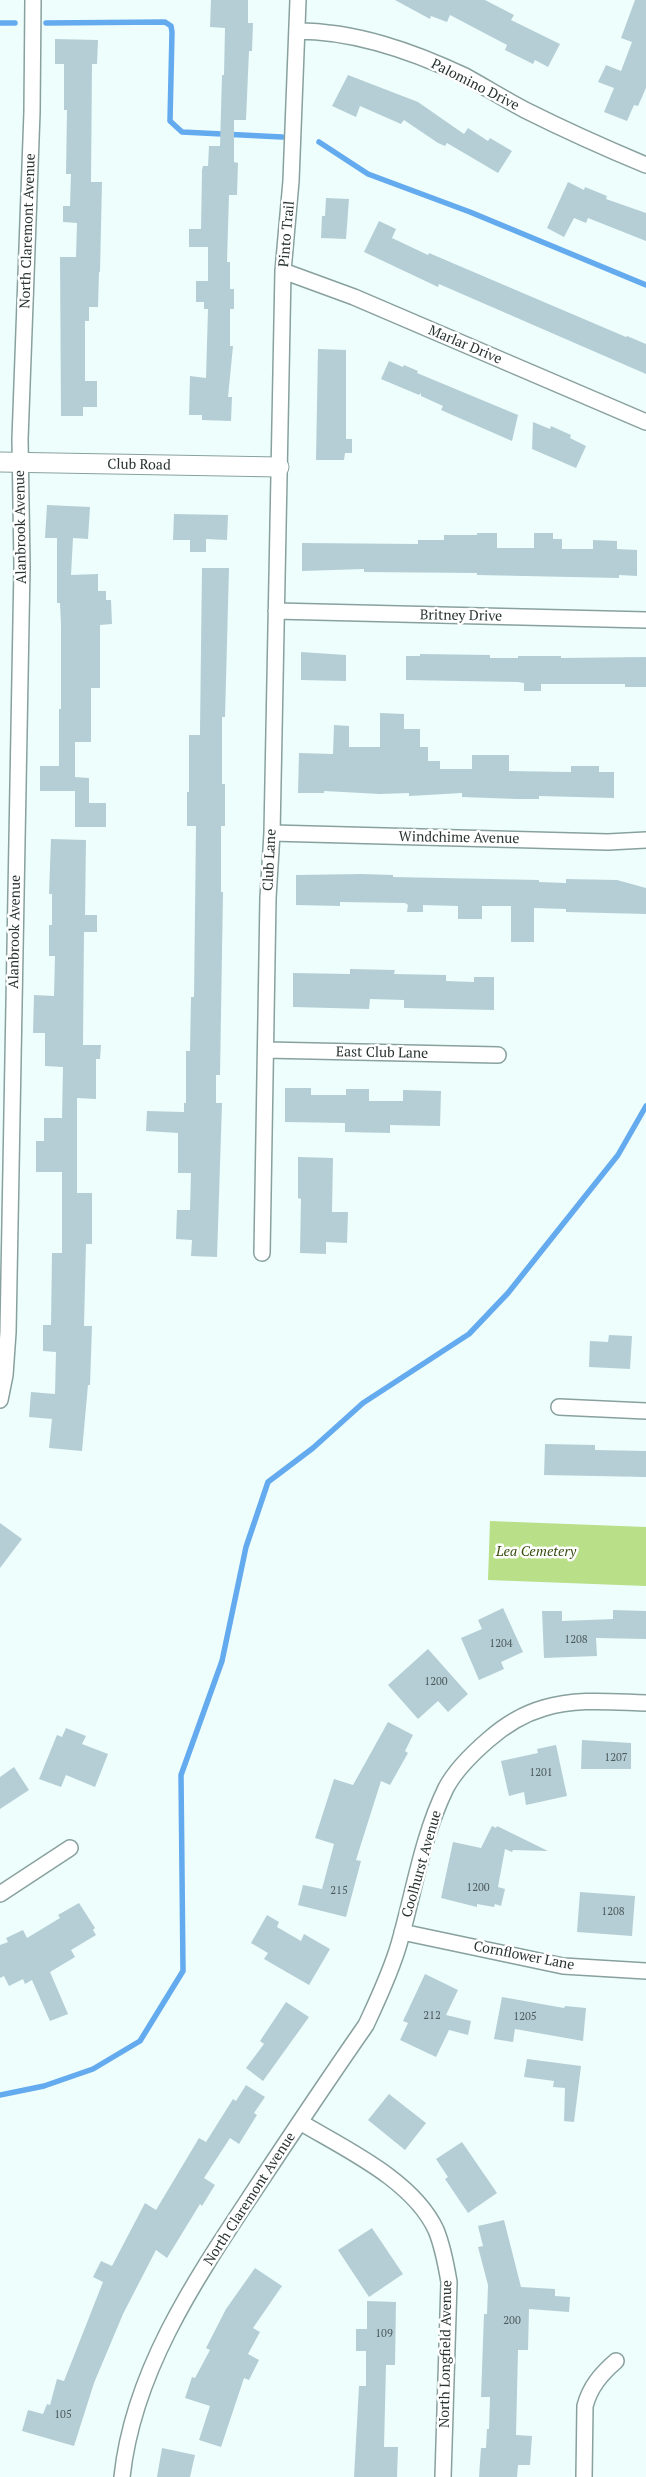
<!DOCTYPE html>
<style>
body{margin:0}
canvas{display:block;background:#edfefc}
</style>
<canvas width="646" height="2477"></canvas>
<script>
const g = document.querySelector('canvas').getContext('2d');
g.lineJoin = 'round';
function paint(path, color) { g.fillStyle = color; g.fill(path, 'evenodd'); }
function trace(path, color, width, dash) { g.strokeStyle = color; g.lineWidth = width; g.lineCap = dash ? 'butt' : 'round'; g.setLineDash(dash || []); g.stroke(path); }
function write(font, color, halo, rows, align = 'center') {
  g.font = font + ' "PT Serif",serif'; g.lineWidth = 5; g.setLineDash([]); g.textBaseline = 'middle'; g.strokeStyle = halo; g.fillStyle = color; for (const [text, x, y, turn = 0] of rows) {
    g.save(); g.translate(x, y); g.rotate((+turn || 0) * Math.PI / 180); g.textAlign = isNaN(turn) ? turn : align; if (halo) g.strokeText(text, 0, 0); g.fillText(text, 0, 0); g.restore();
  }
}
paint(new Path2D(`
 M490,1521L646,1527V1586L488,1580Z`), '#b9e088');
trace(new Path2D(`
 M0,23H15
 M46,23L165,22L171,26L172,32L170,121L182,132L282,137
 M319,142L368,174L470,212L646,285
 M0,2095L44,2086L93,2069L140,2041L183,1971L181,1775L222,1661L246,1547L268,1482L313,1448L363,1403L469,1334L508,1293L618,1155L646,1106`), '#64aaee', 5.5);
paint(new Path2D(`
 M211,0H248V23H253L252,51H249L246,120H234V162L238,163L237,195H229L227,262H230V289H234V309H230V346H233L228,397H232L231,421L202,420V415H189L190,376L206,378L208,309H204V302H196V281H208V247H189V229H201L202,170L203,166H208L209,146H220L222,75H224L225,28L210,27Z
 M395,0H485L514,15L511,20L560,44L548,67L535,60L533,64L505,50L507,45L450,15L447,22L431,16L430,19Z
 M635,0H646V88L638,106L634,105L627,121L604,112L614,88L598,82L606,65L621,71L632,42L621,38Z
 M55,39L98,40L97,64H92L91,182H102L100,272H99L98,307H89V321H85V381H97V407H83V416H61L60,257H76L77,223L63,222V206H70L71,174H66L67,110H64V64H55Z
 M348,75L418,102L464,134L468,128L488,141L490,138L512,151L498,173L447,143L445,146L438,143L404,120L401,124L360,106L356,117L332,106Z
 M568,182L584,190L585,187L607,196L606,199L646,213V241L588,218L586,223L574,218L564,237L547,228Z
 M326,198L349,199L346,239L321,238L322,216H325Z
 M379,221L396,229L392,238L428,255L429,253L626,337L627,336L646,344V374L439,284L438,287L364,252Z
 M318,349L346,350V439H352V453H345L344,460H316Z
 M389,361L403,367L404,365L418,371L417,373L518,415L512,441L441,410L443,406L421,396V393L419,395L381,379Z
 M533,422L550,429L551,426L571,435L570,438L586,446L576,468L532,449Z
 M47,505L90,507L88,539L73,538L71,575L98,574V591H106V600H111L112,624L100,625V688H91V742H75V777L89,778V803H106V827H75V791H40V766H59V709H61V625L60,603H57V538H45Z
 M174,514L228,515L227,540L206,539V552H190V540H173Z
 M477,533H497V548H534V533H553V539H562V549H593V540L617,541V549L637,550V576L619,575V578L477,575V573L364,572V569L302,571V543L418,544V540H444V535H477Z
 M202,568H229L225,717H222V784H225V826H221V892H223L220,1075H216V1103H222L217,1257L191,1256L192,1240L176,1239L177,1210H190L191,1173H178V1133L146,1131L147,1111L184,1112V1103H186V1051H190L191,997H194L196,826H187V792H189V735H200V729Z
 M301,652L346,655V681L301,680Z
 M420,654L490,655V658H518V656H561V658L646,657V687H625V684H541V691H524V683L518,682L406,680V656H420Z
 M380,713L404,714V729H420V747H428V761H440V769H472V755H509V771L571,772V766H599V772H614V798L539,796V799H516L462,797V793L409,796V793L380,794L324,791V793H298L299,753L333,754L334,725L349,726V747H380Z
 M51,839L86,840L85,915H97V932H84L83,1045H101L100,1059H96V1099L77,1098V1193H92V1244H86L84,1326H92L90,1385H88L82,1451L49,1448L52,1419L29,1417L31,1392L55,1394L56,1352L43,1351V1325H51L52,1253H62V1172H36V1141H44V1118H62L63,1067L45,1066V1033H33L34,995L54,996L55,956H49V925H52V894H49Z
 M361,874L393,875V877L539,880V882L566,883V879L617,880L646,888V914L566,912V909L534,908V942H511V906H482V919H458V906L423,905V912H407L408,905L405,903L340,902V906L296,905V875Z
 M350,969L395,970L394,974L446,975V981L474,982V977H494V1010L404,1008V1000L370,999L369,1009L293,1007V973L350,974Z
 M285,1088H311V1095H346V1089H369V1101H403V1090L441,1091L440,1126L390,1125V1133L345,1132V1123L285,1122Z
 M298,1157L333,1158L332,1212H348L347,1243L326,1242V1254L300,1253L301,1199L298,1198Z
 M609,1335L632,1336L630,1369L589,1367L590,1341L608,1342Z
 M545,1444L595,1445V1450L646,1451V1477L544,1475Z
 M0,1523L22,1539L0,1568Z
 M503,1608L523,1652L501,1662L504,1669L479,1680L461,1638L482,1629L478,1620Z
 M613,1610L646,1611V1639L596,1638L597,1656L544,1658L542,1611H562V1621L613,1619Z
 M428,1649L468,1694L448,1712L438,1701L418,1719L388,1685Z
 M388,1722L413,1735L405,1751L408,1753L390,1785L381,1781L356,1860L361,1861L346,1917L298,1905L303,1885L322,1889L334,1844L315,1838L334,1779L353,1785Z
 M66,1728L86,1736L82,1744L108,1754L95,1787L66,1775L61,1787L39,1779L57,1735L62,1737Z
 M582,1740L631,1743V1769H581Z
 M556,1745L567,1796L526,1805L524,1792L509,1796L501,1761L538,1753L537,1749Z
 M14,1767L29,1790L0,1809V1777Z
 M492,1826L496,1828L497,1826L548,1851L513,1850L512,1852L505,1849L498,1887L505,1889L501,1906L495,1904L494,1907L477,1904V1907L441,1898L453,1842L481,1848Z
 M580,1892L635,1896L632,1936L577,1932Z
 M79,1903L95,1928L93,1930L96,1935L71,1950L75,1957L50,1972L68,2014L50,2021L32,1980L25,1984L23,1979L9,1986L4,1976L0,1978V1945L8,1942L6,1938L23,1930L27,1938L60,1918L58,1915Z
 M267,1915L279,1922L277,1927L301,1941L304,1934L330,1949L309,1985L264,1959L268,1953L251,1943Z
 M425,1974L458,1990L446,2015L471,2021L468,2035L449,2030L436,2057L400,2040L408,2023L403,2021Z
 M502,1997L564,2008L565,2006L586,2008L583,2041L515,2029L513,2042L494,2039Z
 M286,2002L309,2017L263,2081L246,2068L264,2044L260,2041Z
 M527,2059L581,2066L574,2122L564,2121L565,2088L553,2087L554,2081L524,2077Z
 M246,2085L265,2097L254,2113L257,2115L239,2144L230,2138L204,2178L215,2185L202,2206L200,2204L167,2258L156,2250L123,2314L94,2383L74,2446L22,2431L28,2410L43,2414L47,2404L50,2405L57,2379L64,2381L103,2282L93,2277L101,2261L112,2266L145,2203L156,2210L199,2138L206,2142L233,2099L236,2101Z
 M389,2094L426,2123L405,2150L368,2120Z
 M462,2142L497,2193L468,2213L445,2179L448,2177L436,2159Z
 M504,2220L521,2287L555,2289V2296L570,2297L569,2312L529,2309L528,2350H518L516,2435L532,2436L530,2465H518L517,2477H479L481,2448H486L487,2429H489L490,2397H481L484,2314H487L488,2285L478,2247L483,2246L478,2226Z
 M372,2228L403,2274L369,2297L338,2250Z
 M255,2268L282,2286L253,2328L260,2332L248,2354L259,2360L249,2380L244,2378L221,2447L199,2440L210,2406L185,2398L192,2377L195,2378L210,2350L206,2348L226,2309Z
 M367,2301L396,2302L395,2365H386L384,2447H398L397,2477H354L359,2386H366V2351H356V2329H367Z
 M162,2448L195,2455L190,2477H157Z`), '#b5ced6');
const minor = new Path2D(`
 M297,31C355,31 412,51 465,76C485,87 504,99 525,110C565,130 605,148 646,165
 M283,271L354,297L646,422
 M276,611L646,620
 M272,833L608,842L646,840
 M266,1050L498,1055
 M262,1253L268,898L272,833L283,271L291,181L298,0
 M0,1400L5,1375L8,1332L22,567L20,439L32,112L33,0
 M559,1407L646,1411
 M0,1894L70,1848
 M402,1932L563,1966L646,1971
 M300,2122C345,2149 413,2180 436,2230C443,2247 446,2264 449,2282L443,2477
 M122,2477C133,2372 195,2280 252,2194C289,2138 327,2081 366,2025C378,1999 391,1972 399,1944C414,1892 422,1837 446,1788C456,1769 473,1753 488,1740C505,1725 523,1714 544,1708C577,1698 612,1702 646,1703
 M584,2477L585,2406C590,2387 601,2374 616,2361`);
const tertiary = new Path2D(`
 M0,462L279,467`);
trace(minor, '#88a19f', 18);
trace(tertiary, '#88a19f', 21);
trace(minor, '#fff', 15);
trace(tertiary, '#fff', 19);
write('11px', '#4c5a5b', null, [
 ["1208",576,1640],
 ["1204",501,1644],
 ["1200",436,1682],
 ["1207",616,1758],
 ["1201",541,1773],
 ["1200",478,1888],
 ["215",339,1891],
 ["1208",613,1912],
 ["212",432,2016],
 ["1205",525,2017],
 ["200",512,2321],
 ["109",384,2334],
 ["105",63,2415]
]);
write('14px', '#293432', '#fff', [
 ["Palomino Drive",475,85,27],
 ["North Claremont Avenue",28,231,-88],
 ["Pinto Trail",287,234,-85],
 ["Marlar Drive",465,345,23],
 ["Club Road",139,465,1],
 ["Alanbrook Avenue",21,527,-91],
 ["Britney Drive",461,616,1],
 ["Windchime Avenue",459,838,1],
 ["Club Lane",270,860,-87],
 ["Alanbrook Avenue",15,932,-89],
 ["East Club Lane",382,1053,1],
 ["Coolhurst Avenue",422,1864,-74],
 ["Cornflower Lane",524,1956,11],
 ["North Claremont Avenue",250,2199,-57],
 ["North Longfield Avenue",446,2354,-89]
]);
write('italic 14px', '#384f11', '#fff', [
 ["Lea Cemetery",536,1552]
]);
</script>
